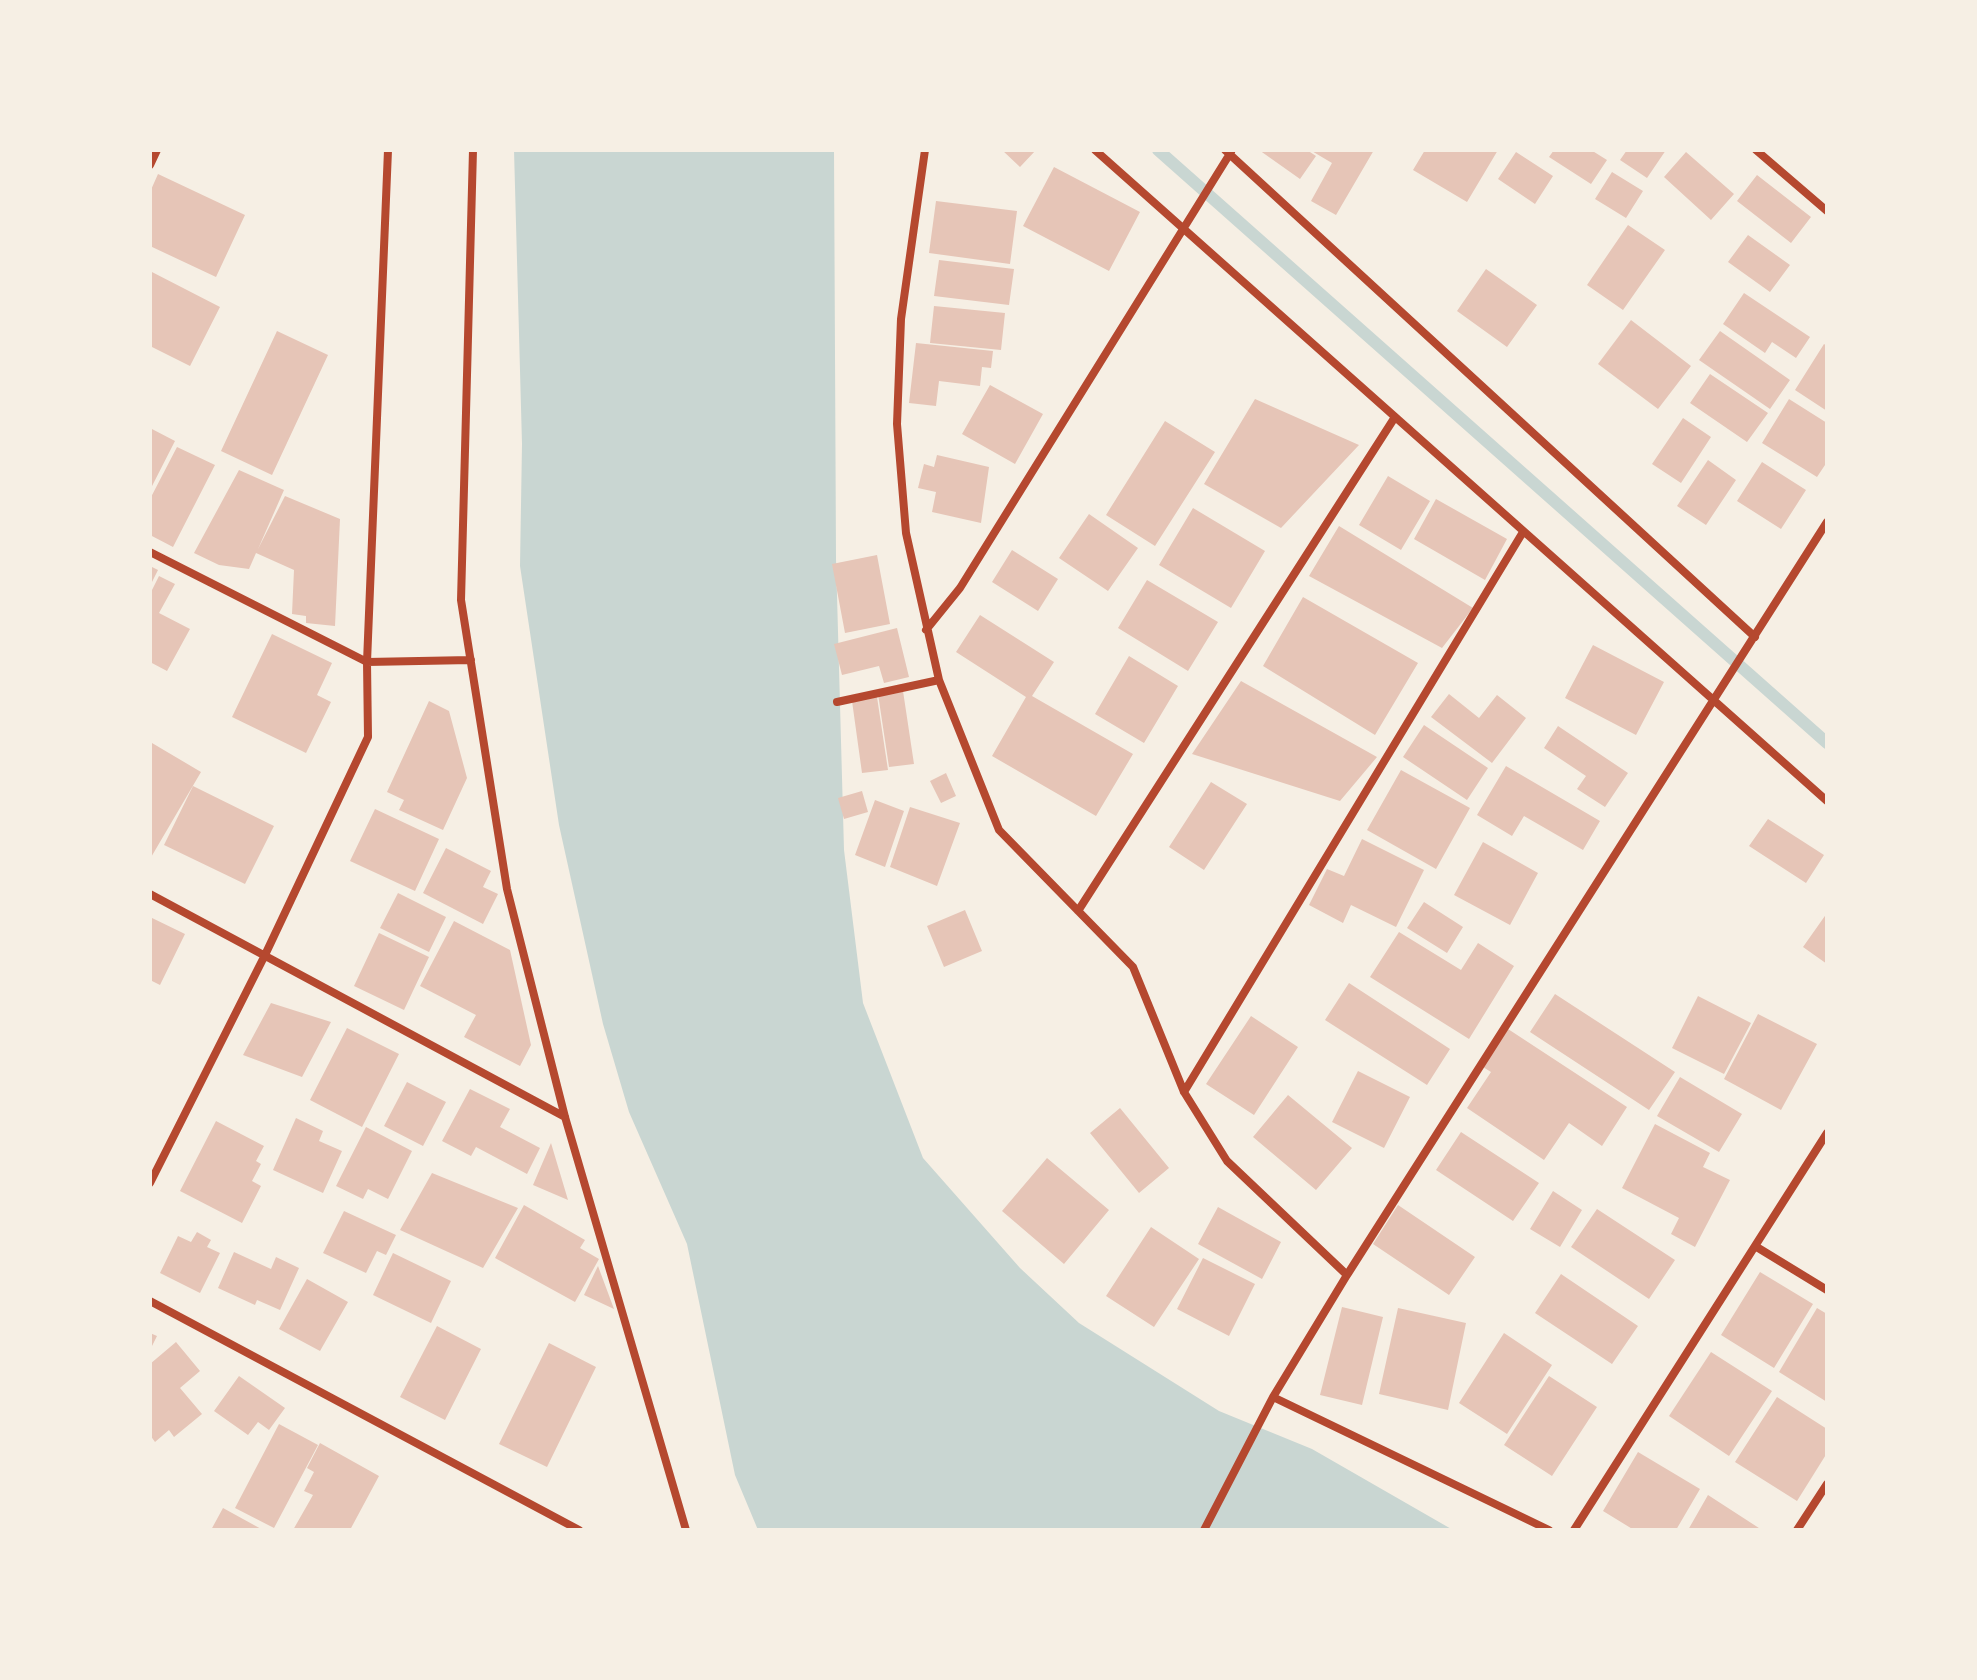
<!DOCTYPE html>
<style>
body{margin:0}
#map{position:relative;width:1977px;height:1680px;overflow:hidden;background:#f6efe4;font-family:"Nunito Sans",sans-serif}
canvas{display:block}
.frame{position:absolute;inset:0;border:152px solid #f6efe4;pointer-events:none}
</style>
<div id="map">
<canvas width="1977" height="1680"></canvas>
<div class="frame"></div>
</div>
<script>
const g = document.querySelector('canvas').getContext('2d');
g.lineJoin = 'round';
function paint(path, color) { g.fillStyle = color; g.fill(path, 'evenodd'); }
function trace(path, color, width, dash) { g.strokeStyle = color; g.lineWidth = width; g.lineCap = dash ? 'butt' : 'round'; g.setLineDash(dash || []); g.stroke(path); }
paint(new Path2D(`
 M514,150H834L836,559L844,850L863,1003L923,1158L1020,1268L1079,1323L1219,1411L1312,1449L1453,1530H758L735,1475L687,1244L629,1112L603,1024L559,825L520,566L522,444Z`), '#c9d6d2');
trace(new Path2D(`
 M1158,150L1827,743`), '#c9d6d2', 12);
paint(new Path2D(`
 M1002,150H1036L1020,167Z
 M1259,150H1307L1316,156L1300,179Z
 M1310,150H1374L1336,215L1311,201L1332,163Z
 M1425,150H1498L1467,202L1413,170Z
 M1554,150H1591L1607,160L1591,184L1549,157Z
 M1627,150H1666L1647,178L1620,160Z
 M1516,152L1553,176L1535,204L1498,179Z
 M1686,152L1734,194L1711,220L1664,177Z
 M1054,167L1140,212L1109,271L1023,226Z
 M1612,172L1643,191L1626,218L1595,199Z
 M158,174L245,215L216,277L150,246V192Z
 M1757,175L1811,217L1791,243L1737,201Z
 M936,201L1017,211L1010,264L929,253Z
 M1628,225L1665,250L1623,310L1587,285Z
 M1748,235L1790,265L1770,292L1728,262Z
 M939,260L1014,269L1009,305L934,296Z
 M1486,269L1537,305L1507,347L1457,311Z
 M150,271L220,307L190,366L150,346Z
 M1744,293L1810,337L1796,358L1772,342L1765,353L1723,324Z
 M934,306L1005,313L1001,350L930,343Z
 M1631,320L1691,366L1658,409L1598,364Z
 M277,331L328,355L272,475L221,451Z
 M1720,331L1790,380L1770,409L1699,360Z
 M916,343L993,351L991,368L982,367L980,386L939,381L936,406L909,403Z
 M1824,344L1827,346V411L1795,390Z
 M1710,374L1768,413L1747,442L1690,403Z
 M990,385L1043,414L1015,464L962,434Z
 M1255,399L1359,445L1281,528L1204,484Z
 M1789,399L1827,423V462L1817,477L1762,443Z
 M1683,418L1711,437L1681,483L1652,464Z
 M1165,421L1215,452L1155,546L1106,515Z
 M150,428L175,441L150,490Z
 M177,447L215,465L173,547L150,535V499Z
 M937,455L989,467L981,523L932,512L936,492L918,488L924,464L934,467Z
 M1708,460L1736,480L1706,525L1677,506Z
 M1762,462L1806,490L1781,529L1737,501Z
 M239,470L284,490L258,549L285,496L340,519L335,626L306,623V616L292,614L294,570L256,553L249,569L219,565L194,553Z
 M1388,476L1430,501L1401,550L1359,525Z
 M1436,499L1507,539L1485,580L1414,539Z
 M1193,508L1265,551L1231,608L1159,565Z
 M1089,514L1138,548L1108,591L1059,558Z
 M1339,526L1473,608L1442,648L1309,576Z
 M1012,550L1058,579L1038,611L992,582Z
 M877,555L890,624L845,633L832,564Z
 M150,566L158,570L150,586Z
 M159,576L175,584L159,613L190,629L167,671L150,662V594Z
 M1147,580L1218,622L1188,671L1118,628Z
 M1303,597L1418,663L1375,735L1263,666Z
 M980,615L1054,662L1032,696L1133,754L1096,816L992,756L1026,697L956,652Z
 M897,628L909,677L884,683L879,666L842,675L834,644Z
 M272,634L332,663L317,695L331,702L306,753L232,717Z
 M1593,645L1664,682L1636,735L1565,698Z
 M1129,656L1178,686L1144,743L1095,714Z
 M1241,681L1377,757L1340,801L1192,754Z
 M903,691L914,764L889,767L878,694Z
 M1449,694L1479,718L1497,695L1526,718L1492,763L1431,717Z
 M877,697L888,770L862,773L852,701Z
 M429,701L449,711L467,778L443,830L399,810L404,800L387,792Z
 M1424,725L1488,768L1467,800L1403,757Z
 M1558,726L1628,773L1605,807L1577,789L1586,776L1544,748Z
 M152,743L201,772L150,859V747Z
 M1506,766L1600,821L1583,850L1524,816L1512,836L1477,815Z
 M1401,770L1470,808L1436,869L1367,830Z
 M946,773L956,796L941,803L930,781Z
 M1211,782L1247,804L1204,870L1169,847Z
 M193,786L274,826L245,884L164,845Z
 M862,791L868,812L844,819L838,798Z
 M875,800L904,811L885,867L855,855Z
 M910,807L960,823L937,886L890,867Z
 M375,809L439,839L415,891L350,861Z
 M1768,819L1824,855L1806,883L1749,846Z
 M1362,839L1424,870L1396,927L1351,905L1343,923L1309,905L1327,869L1344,876Z
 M1483,842L1538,873L1510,925L1454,895Z
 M446,848L491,871L483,887L498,894L483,924L423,893Z
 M398,893L446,917L429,952L380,928Z
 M1424,902L1463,927L1447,953L1407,928Z
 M965,910L982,951L944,967L927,926Z
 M1827,913V964L1803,947Z
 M150,917L185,934L160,985L150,980Z
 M454,921L510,950L531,1045L520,1066L464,1037L476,1015L420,986Z
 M1399,932L1461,970L1478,943L1514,966L1469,1039L1370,977Z
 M379,933L429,957L404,1010L354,986Z
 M1349,983L1450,1049L1427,1085L1325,1020Z
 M1555,994L1675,1072L1649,1110L1530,1032Z
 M1698,996L1751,1023L1724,1074L1672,1048Z
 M271,1003L331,1022L302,1077L243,1055Z
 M1758,1014L1817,1044L1781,1110L1724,1079Z
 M1251,1016L1298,1047L1254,1115L1206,1084Z
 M347,1028L399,1054L362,1127L310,1100Z
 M1508,1029L1627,1107L1602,1146L1569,1123L1544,1160L1467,1108L1491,1072L1483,1067Z
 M1358,1071L1410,1097L1384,1148L1332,1122Z
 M1680,1077L1742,1114L1719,1152L1657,1116Z
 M407,1082L446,1102L423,1146L384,1126Z
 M470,1089L510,1109L500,1127L540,1148L527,1174L476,1147L471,1156L442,1141Z
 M1288,1095L1352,1148L1316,1190L1253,1137Z
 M1120,1108L1169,1168L1139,1193L1090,1133Z
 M296,1118L323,1131L319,1141L342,1151L323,1193L273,1170Z
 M216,1121L264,1146L256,1161L261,1164L252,1181L261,1186L242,1223L180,1191Z
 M1655,1124L1710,1153L1703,1167L1730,1180L1695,1247L1671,1234L1679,1218L1622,1188Z
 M366,1127L412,1151L388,1199L368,1189L363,1199L336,1186Z
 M1461,1132L1539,1183L1513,1221L1436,1170Z
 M551,1143L568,1200L533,1185Z
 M1047,1158L1109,1210L1064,1264L1002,1211Z
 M432,1173L518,1208L483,1268L400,1230Z
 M1553,1191L1582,1210L1560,1247L1530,1229Z
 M524,1205L585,1240L580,1248L599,1259L575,1302L495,1258Z
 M1398,1205L1475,1257L1449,1295L1373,1244Z
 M1218,1207L1281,1242L1262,1279L1198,1244Z
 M1597,1209L1675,1260L1649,1299L1571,1247Z
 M344,1211L396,1235L386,1255L377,1251L366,1273L323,1253Z
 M1151,1227L1199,1259L1154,1327L1106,1296Z
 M197,1232L211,1240L207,1247L220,1253L200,1293L160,1273L178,1236L191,1242Z
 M234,1252L271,1269L276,1257L299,1268L280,1310L257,1300L255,1305L218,1288Z
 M393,1253L451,1281L431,1323L373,1295Z
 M1203,1258L1255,1284L1229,1336L1177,1309Z
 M598,1266L614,1309L584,1295Z
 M1760,1272L1813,1304L1774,1368L1721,1335Z
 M1561,1274L1638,1326L1612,1364L1535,1313Z
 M307,1279L348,1302L320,1351L279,1329Z
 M1342,1307L1383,1317L1362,1405L1320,1395Z
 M1398,1308L1466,1323L1448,1410L1379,1394Z
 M1817,1308L1827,1314V1402L1779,1372Z
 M437,1326L481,1349L445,1420L400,1397Z
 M150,1333L157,1336L150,1350Z
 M1504,1333L1552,1365L1507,1434L1459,1403Z
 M176,1342L200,1371L180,1388L202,1414L174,1437L169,1430L155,1442L150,1435V1364Z
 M549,1343L596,1367L547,1467L499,1444Z
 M1711,1352L1772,1391L1729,1456L1669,1416Z
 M239,1376L285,1408L269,1430L258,1422L248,1435L214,1411Z
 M1549,1376L1597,1407L1552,1476L1504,1445Z
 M1777,1397L1827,1429V1453L1797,1501L1735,1462Z
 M279,1424L318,1445L274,1528L235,1508Z
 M320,1443L379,1476L350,1530H293L313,1495L304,1491L314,1472L307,1468Z
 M1638,1452L1700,1489L1676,1530H1634L1603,1511Z
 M1708,1495L1762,1530H1688Z
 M223,1508L263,1530H211Z`), '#e6c5b7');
trace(new Path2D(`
 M473,150L461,600L507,889L565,1117L686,1530
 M925,150L901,319L897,424L906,533L939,680L999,830L1133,967L1184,1092L1227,1161L1347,1275
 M1095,150L1827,801
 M1225,150L1755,637
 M1756,150L1827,211
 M150,165L157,150
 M150,552L367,662L471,660
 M926,630L960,588L1231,152
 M837,702L939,680
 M150,894L565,1117
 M1078,911L1395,417
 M1184,1092L1523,532
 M150,1183L265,955L368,737L367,662L388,150
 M1755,1246L1827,1290
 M150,1301L579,1530
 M1273,1397L1549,1530
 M1204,1530L1273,1397L1347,1275L1827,522
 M1574,1530L1827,1133
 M1797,1530L1827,1484`), '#b5482f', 8);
</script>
